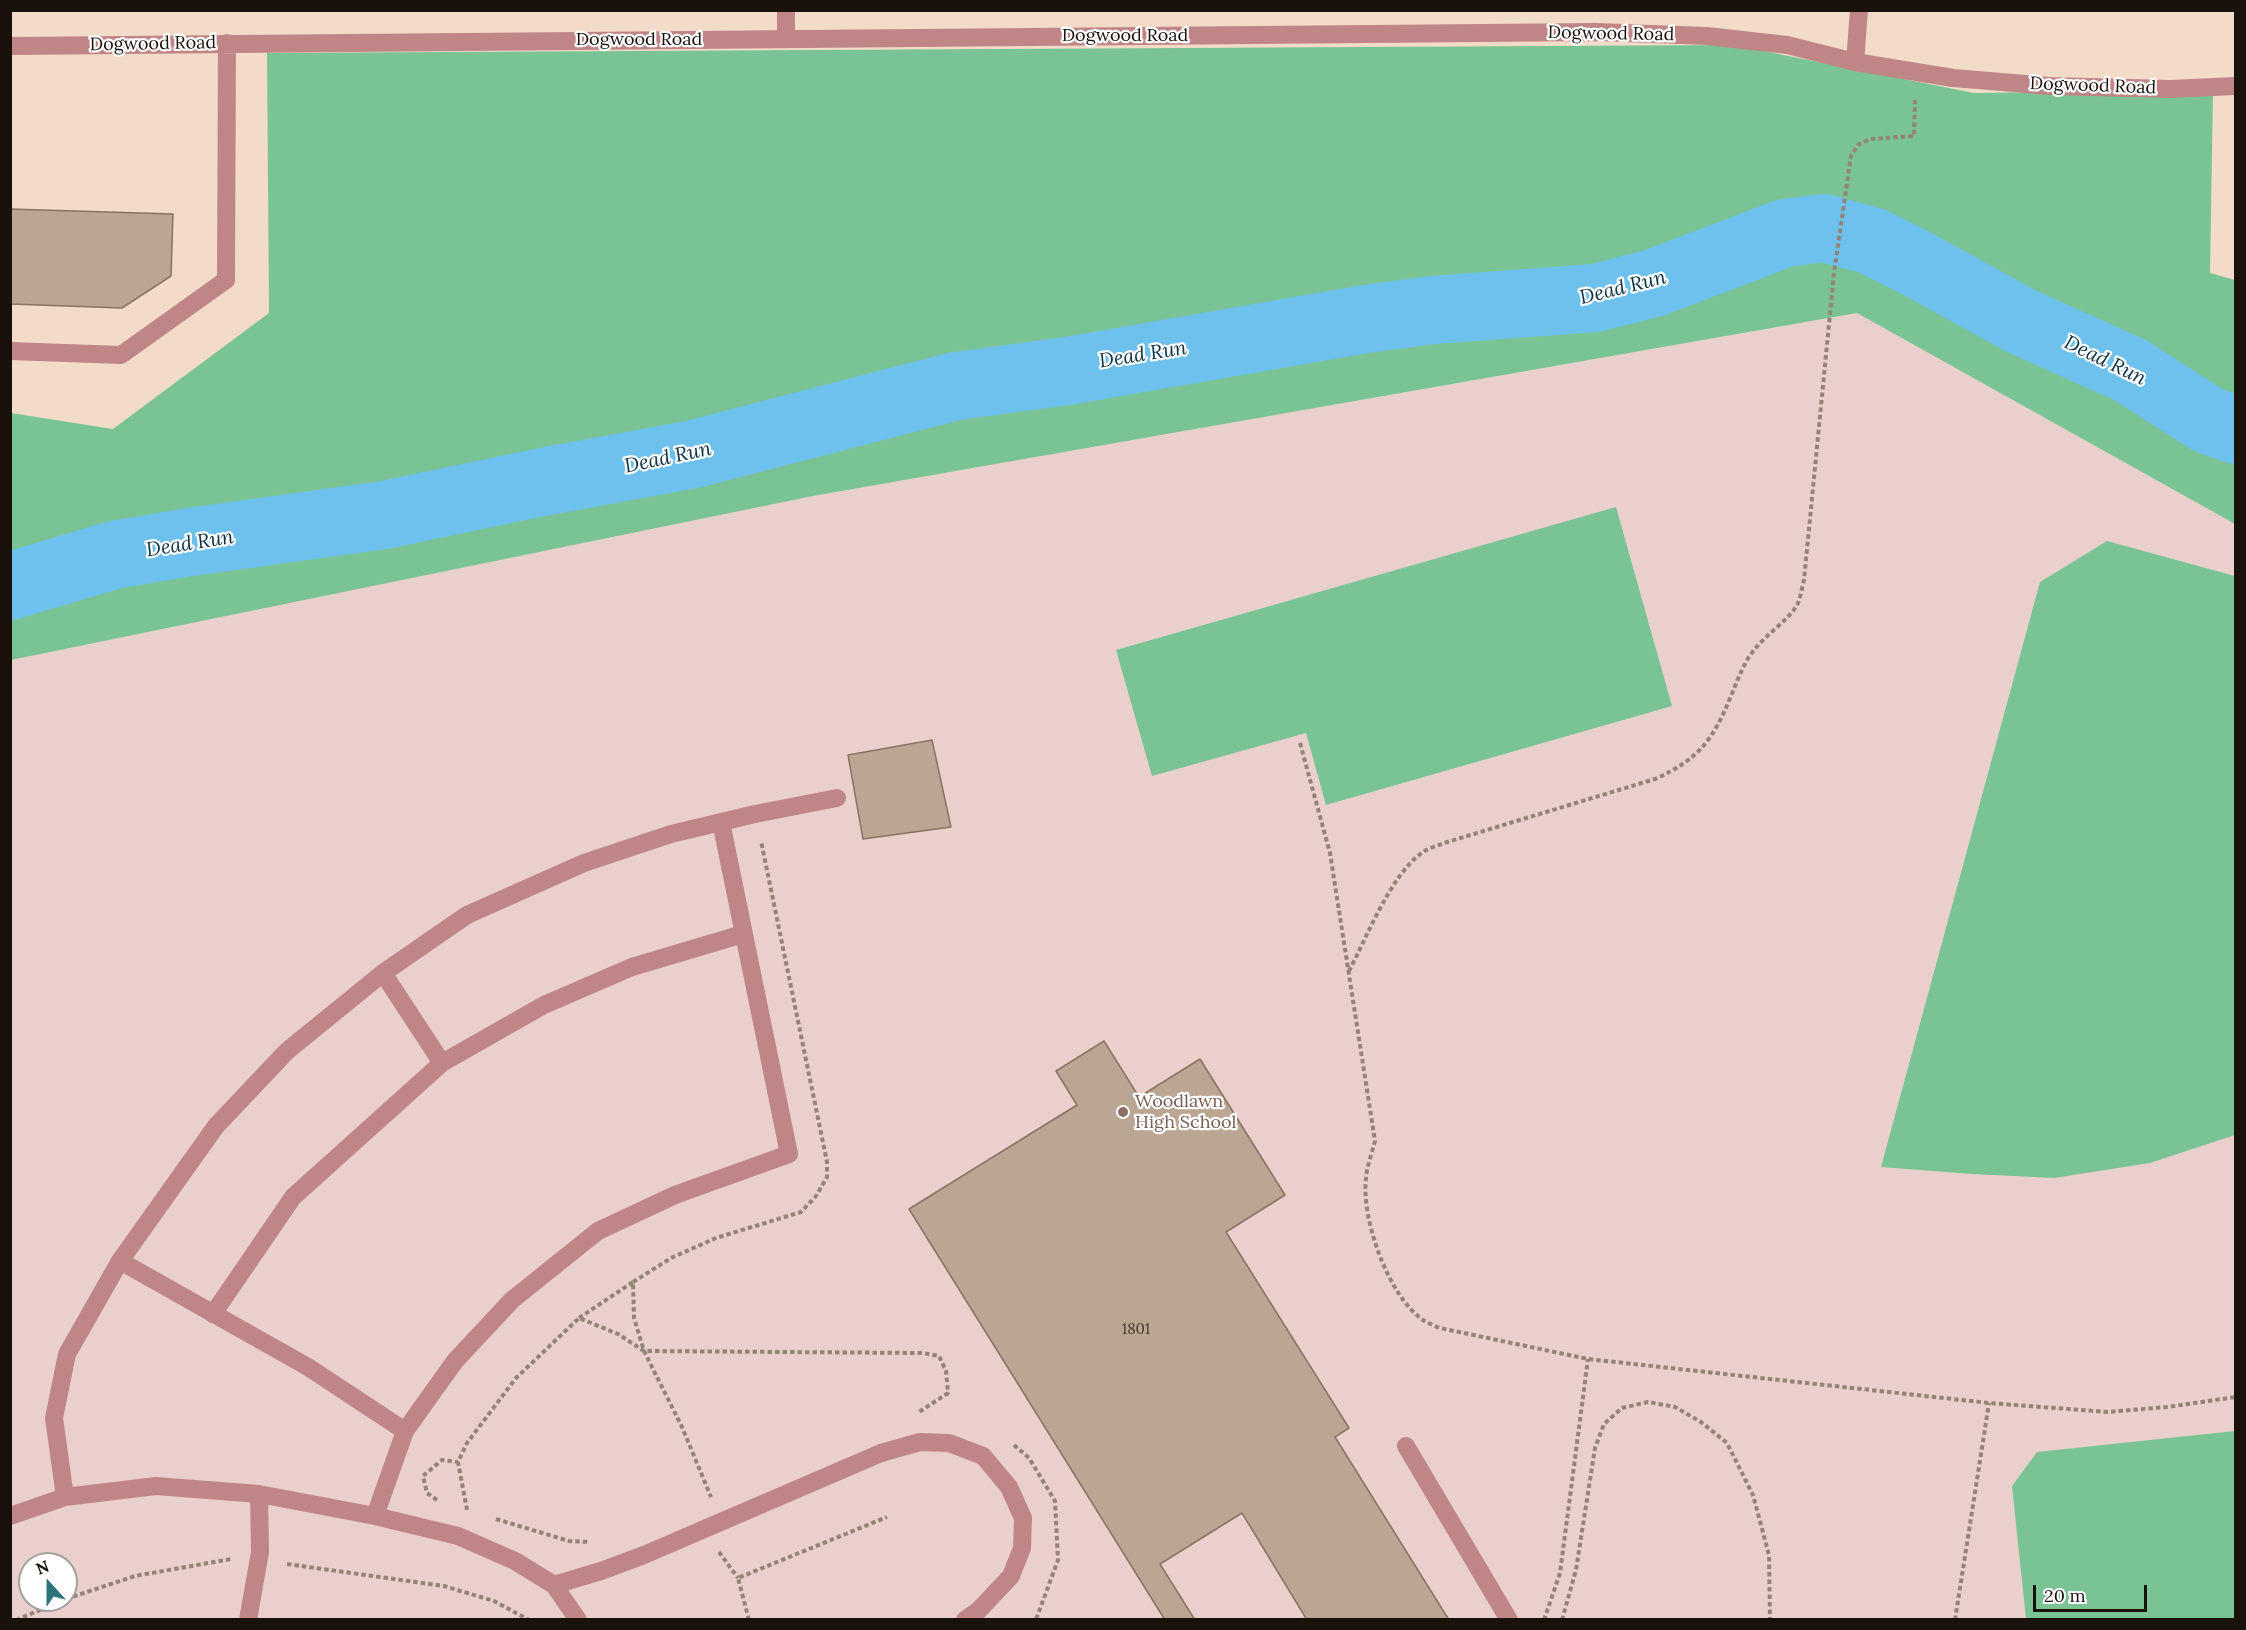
<!DOCTYPE html>
<style>
body{margin:0}
#map{position:relative;width:2246px;height:1630px;overflow:hidden;background:#f2dcc9;font-family:Lora,serif}
canvas{display:block}
.frame{position:absolute;inset:0;border:12px solid #19120b;pointer-events:none}
.north{position:absolute;left:18px;top:1552px;width:60px;height:60px;box-sizing:border-box;background:#fff;border:2px solid #a3a09d;border-radius:50%;rotate:339deg;font-size:16px;font-weight:700;line-height:24px;text-align:center;color:#19120b}
.north::after{content:'';display:block;margin:auto;width:21px;height:27px;background:#2b747c;clip-path:polygon(50% 0,100% 100%,50% 72%,0 100%)}
.scale{position:absolute;left:2033px;top:1585px;width:114px;height:27px;box-sizing:border-box;border:3px solid #19120b;border-top:0;padding-left:8px;font-size:18px;line-height:21px;white-space:nowrap;color:#19120b;-webkit-text-stroke:4px #fff;paint-order:stroke}
</style>
<div id="map">
<canvas width="2246" height="1630"></canvas>
<div class="frame"></div>
<div class="north">N</div>
<div class="scale">20 m</div>
</div>
<script>
const g = document.querySelector('canvas').getContext('2d');
g.lineJoin = 'round';
function paint(path, color) { g.fillStyle = color; g.fill(path, 'evenodd'); }
function trace(path, color, width, dash) { g.strokeStyle = color; g.lineWidth = width; g.lineCap = dash ? 'butt' : 'round'; g.setLineDash(dash || []); g.stroke(path); }
function write(font, color, halo, rows, align = 'center') {
  g.font = font + ' Lora,serif'; g.lineWidth = 4.5; g.setLineDash([]); g.textBaseline = 'middle'; g.strokeStyle = halo; g.fillStyle = color; for (const [text, x, y, turn = 0] of rows) {
    g.save(); g.translate(x, y); g.rotate((+turn || 0) * Math.PI / 180); g.textAlign = isNaN(turn) ? turn : align; if (halo) g.strokeText(text, 0, 0); g.fillText(text, 0, 0); g.restore();
  }
}
paint(new Path2D(`
 M1857,313L2235,524V1619L11,1620V660L813,496ZM30,1564H66V1600H30Z`), '#ead0cd');
paint(new Path2D(`
 M1733,45L1974,93L2213,90L2210,273L2235,280V524L1857,313L813,496L11,660V413L113,429L269,313L267,53Z
 M1616,507L1672,706L1326,805L1306,733L1152,776L1116,650Z
 M2107,541L2235,576V1135L2150,1163L2054,1178L1972,1174L1881,1167L2040,582Z
 M2235,1431V1619H2026L2012,1486L2037,1452Z`), '#7ac394');
trace(new Path2D(`
 M10,586L114,555L190,542L384,515L542,482L694,454L956,386L1067,371L1366,319L1433,310L1595,298L1654,283L1785,233L1824,228L1872,241L1914,262L2023,322L2130,370L2208,420L2236,430`), '#6ec1ed', 68);
const building = new Path2D(`
 M10,209L173,214L171,276L122,308L10,304Z
 M932,740L951,827L863,839L848,755Z
 M1104,1041L1139,1097L1200,1059L1285,1195L1226,1232L1349,1428L1335,1437L1449,1620H1307L1242,1513L1160,1564L1195,1620H1165L909,1209L1077,1105L1056,1071Z`);
paint(building, '#bba593');
trace(building, '#887463', 1.5);
trace(new Path2D(`
 M1300,743L1330,853L1375,1141C1372,1153 1367,1166 1366,1178C1361,1218 1388,1296 1423,1320C1428,1323 1434,1326 1440,1328L1588,1359L1989,1403L2108,1412L2167,1407L2236,1397
 M1349,971C1367,937 1391,874 1423,852C1429,848 1437,846 1444,843L1655,779C1699,759 1713,740 1731,696C1737,682 1742,667 1751,654C1763,636 1790,620 1798,603C1801,596 1802,587 1804,580L1834,273L1851,156L1858,145L1870,139L1914,136L1915,100
 M633,1282L671,1258L716,1238L801,1212L816,1196L827,1177V1162L761,841
 M579,1318L633,1282L634,1318L644,1351L682,1427L711,1497
 M1014,1445L1029,1458L1055,1501L1058,1560L1037,1617L1033,1620
 M437,1500L427,1493L423,1476L442,1460L458,1462
 M467,1510L458,1462L467,1443L516,1378L579,1318L618,1334L644,1351L923,1353L939,1356L946,1371L948,1393L919,1412
 M496,1519L569,1541L590,1542
 M719,1552L738,1578
 M287,1564L444,1586L494,1601L529,1620
 M66,1599L135,1576L231,1559
 M16,1620L64,1600
 M749,1620L738,1578L887,1517
 M1544,1620L1560,1573L1588,1359
 M1562,1620L1576,1570L1595,1448L1604,1424L1622,1408L1648,1402L1675,1407L1701,1422L1727,1443L1753,1495L1769,1555L1770,1620
 M1955,1620L1989,1403`), '#938476', 4, [4.5, 3]);
trace(new Path2D(`
 M786,10V39
 M10,46L1596,32L1707,36L1787,45L1855,62L1953,78L2050,86L2170,89L2236,86
 M1855,62L1859,10
 M10,351L121,355L226,280L227,43
 M383,973L442,1063
 M120,1261L308,1367L405,1431L375,1516
 M213,1314L293,1197L442,1063L544,1005L632,967L743,934
 M405,1431L455,1361L512,1300L598,1231L675,1195L789,1154L721,822
 M1406,1446L1509,1620
 M65,1497L54,1418L67,1354L120,1261L216,1126L287,1051L383,973L467,915L584,863L671,834L755,814L837,798
 M10,1516L65,1497L156,1486L259,1494L375,1516L458,1536L515,1561L554,1585L578,1620
 M554,1585L601,1571L644,1555L881,1453L920,1442L949,1443L983,1456L1009,1487L1023,1518L1022,1548L1011,1576L978,1611L965,1620
 M248,1620L260,1552L259,1494`), '#c08586', 18);
for (const [x, y, r, color] of [
 [1123,1112,6,"#8d6e63"]
]) { const dot = new Path2D(); dot.arc(x, y, r, 0, 2 * Math.PI); g.fillStyle = color; g.fill(dot); trace(dot, '#fff', 2); }
write('15px', '#42372d', null, [
 ["1801",1136,1330]
]);
write('18px', '#19120b', '#fff', [
 ["Dogwood Road",1611,34,1],
 ["Dogwood Road",1125,36],
 ["Dogwood Road",639,40],
 ["Dogwood Road",153,44,-1],
 ["Dogwood Road",2093,86,2]
]);
write('18px', '#785e54', '#fff', [
 ["Woodlawn",1135,1102],
 ["High School",1135,1123]
], 'left');
write('italic 20px', '#0c3244', '#fff', [
 ["Dead Run",1623,288,-14],
 ["Dead Run",1143,355,-9],
 ["Dead Run",2105,361,26],
 ["Dead Run",668,458,-12],
 ["Dead Run",190,544,-9]
]);
</script>
